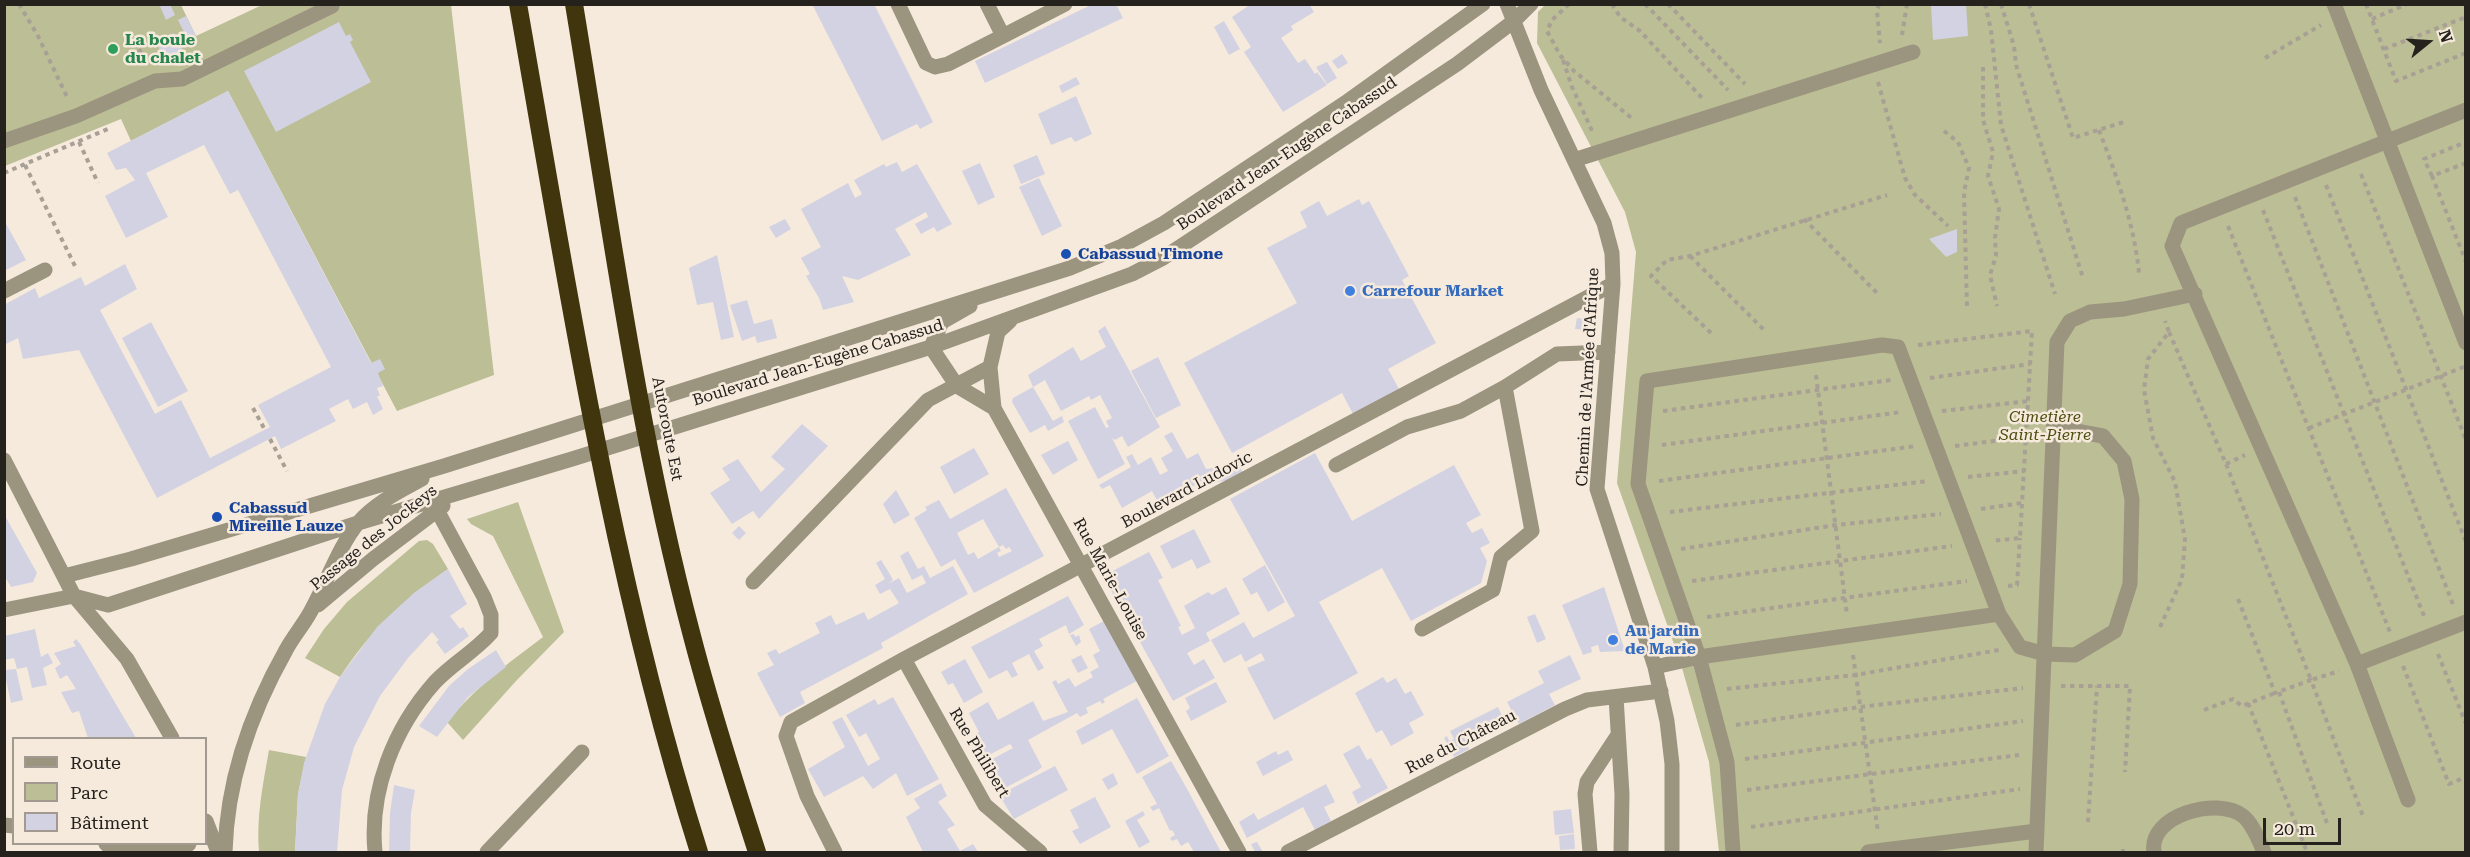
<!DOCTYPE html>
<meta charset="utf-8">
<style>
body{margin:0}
#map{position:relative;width:2470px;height:857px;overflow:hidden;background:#f6eadd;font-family:"Roboto Serif",serif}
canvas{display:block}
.frame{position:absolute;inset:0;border:6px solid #25211c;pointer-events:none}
.legend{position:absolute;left:12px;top:737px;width:195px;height:108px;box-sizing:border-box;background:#f6eadd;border:2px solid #a29a90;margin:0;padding:8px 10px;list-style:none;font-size:18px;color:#25211c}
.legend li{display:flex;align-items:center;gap:12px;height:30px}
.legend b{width:30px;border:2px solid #a29a90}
.north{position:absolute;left:2398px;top:12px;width:60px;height:60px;-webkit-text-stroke:4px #f6eadd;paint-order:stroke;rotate:72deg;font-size:16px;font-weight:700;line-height:24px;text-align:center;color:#25211c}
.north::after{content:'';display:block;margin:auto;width:21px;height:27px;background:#25211c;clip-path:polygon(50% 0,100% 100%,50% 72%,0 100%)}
.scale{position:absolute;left:2263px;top:818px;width:78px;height:27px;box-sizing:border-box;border:3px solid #25211c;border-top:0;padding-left:8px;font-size:18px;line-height:21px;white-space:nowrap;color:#25211c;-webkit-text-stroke:4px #f6eadd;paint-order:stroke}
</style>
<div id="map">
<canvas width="2470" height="857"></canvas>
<div class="frame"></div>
<ul class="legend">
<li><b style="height:8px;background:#9b947f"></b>Route</li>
<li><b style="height:16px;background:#bcbe95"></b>Parc</li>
<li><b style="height:16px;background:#d3d2e2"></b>Bâtiment</li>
</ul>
<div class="north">N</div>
<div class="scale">20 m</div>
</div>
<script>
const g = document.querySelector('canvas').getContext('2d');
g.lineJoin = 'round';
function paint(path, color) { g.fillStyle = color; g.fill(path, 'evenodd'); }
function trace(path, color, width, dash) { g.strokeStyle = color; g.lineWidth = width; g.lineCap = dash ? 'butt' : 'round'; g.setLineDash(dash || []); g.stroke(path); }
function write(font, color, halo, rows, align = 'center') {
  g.font = font + ' "Roboto Serif",serif'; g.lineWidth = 5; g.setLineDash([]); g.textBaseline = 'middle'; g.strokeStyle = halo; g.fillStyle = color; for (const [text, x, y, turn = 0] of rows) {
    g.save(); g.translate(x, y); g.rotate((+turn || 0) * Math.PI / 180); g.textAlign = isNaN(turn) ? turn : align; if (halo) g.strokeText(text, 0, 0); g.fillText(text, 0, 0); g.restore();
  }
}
paint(new Path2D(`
 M1546,4L2465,5V852H1719L1709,762L1680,661L1617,483L1636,252L1625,212L1537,43L1538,12Z
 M5,5H181L196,36L262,5H451L494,375L397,411L228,91L131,141L121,119L5,166Z
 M518,502L564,632L516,681L463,740L447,722C477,686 506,665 543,637L493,536L471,524L467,519Z
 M427,540L433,544L448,569C402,601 371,630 340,677L305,658L324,629L347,602L419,541Z
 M269,750L306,757L298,794L295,852H259C256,818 263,784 269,750Z`), '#bcbe95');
paint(new Path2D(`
 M159,4H170L175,15L166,20Z
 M812,4H874L933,122L920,129L917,124L882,141Z
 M1093,4H1116L1123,18L985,83L975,61Z
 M1251,4H1309L1314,12L1291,26L1293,30L1281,38L1298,63L1305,59L1315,74L1317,72L1327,85L1283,112L1244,52L1251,47L1232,17Z
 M1966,4L1968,36L1933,40L1931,5Z
 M186,16L196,36L188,40L178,20Z
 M1224,21L1240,49L1229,55L1214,27Z
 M339,22L346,36L350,34L353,40L350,42L371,82L276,132L244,71Z
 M174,33L185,55L170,63L164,51L161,52L156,42Z
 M1342,54L1348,63L1338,69L1332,61Z
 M1327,62L1337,78L1327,84L1316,67Z
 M1076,77L1080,84L1062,93L1059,86Z
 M228,91L371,363L380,359L385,369L378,373L383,386L377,388L380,396H377L383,409L373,415L367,402L353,409L348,399L329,409L336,421L281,449L275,436L157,498L79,350L23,359L18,338L4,345V305L35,288L39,298L81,277L85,286L125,264L137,289L100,310L155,414L181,400L210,458L270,427L258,405L331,367L238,190L230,194L204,145L146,173L168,217L126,238L105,196L135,180L126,168L116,170L107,153Z
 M1076,96L1092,134L1075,142L1071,137L1051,145L1038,114Z
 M1037,155L1045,174L1021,184L1013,165Z
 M897,162L902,172L917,164L952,224L937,232L934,227L921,234L915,224L928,217L926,212L895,229L911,255L858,280L842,276L854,302L823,310L819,298L806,276L810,274L801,258L821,247L801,209L848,183L855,198L862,194L854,180L884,164L886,167Z
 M980,163L995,197L978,205L962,171Z
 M1039,178L1062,226L1042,236L1019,187Z
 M1359,199L1362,205L1369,201L1409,276L1402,280L1436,343L1388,369L1399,389L1353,414L1342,393L1232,453L1184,363L1297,303L1267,248L1307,227L1300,212L1319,201L1327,216Z
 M785,219L791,229L776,238L769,227Z
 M4,220L26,260L4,271Z
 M1957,229V252L1946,257L1929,239Z
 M717,255L734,337L721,340L713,302L697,305L689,268Z
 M747,300L754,324L772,319L777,338L757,343L755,336L742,341L730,305Z
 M1577,318L1587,319L1586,330L1575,329Z
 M151,322L188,391L158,407L122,338Z
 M1105,326L1160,427L1128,447L1122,436L1115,440L1112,438L1125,464L1098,479L1068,421L1095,407L1106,428L1109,427L1106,421L1112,418L1100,395L1091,400L1089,396L1061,411L1045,380L1033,387L1028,375L1073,347L1081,361L1106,347L1098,331Z
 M1158,357L1181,405L1156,418L1131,371Z
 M1033,387L1053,421L1062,416L1064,422L1048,431L1045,425L1030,433L1012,402L1013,398Z
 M802,424L828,446L759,519L753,511L732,524L710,493L730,480L722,468L738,459L761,492L785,469L771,457Z
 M1172,432L1187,459L1198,453L1206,469L1227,466L1237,461L1243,473L1230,480L1192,486L1159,504L1152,491L1122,508L1110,485L1102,489L1099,485L1131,467L1126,457L1132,454L1138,465L1151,457L1160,475L1168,471L1161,458L1173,451L1164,436Z
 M1068,441L1078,460L1053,475L1041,455Z
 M974,448L989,474L954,494L940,467Z
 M1315,453L1352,521L1454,465L1481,515L1466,523L1472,533L1482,528L1490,543L1480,548L1487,561L1481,583L1411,621L1382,568L1319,602L1358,673L1274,720L1247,668L1265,660L1261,653L1245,662L1241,654L1224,663L1211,640L1244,622L1253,638L1295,616L1230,499Z
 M1006,488L1044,556L974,593L955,559L941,567L914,518L927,510L925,507L939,500L950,519ZM983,519L999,547L1003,545L1006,549L1009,547L1012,551L999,557L997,553L1001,551L999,547L978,559L974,552L968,555L957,533Z
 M896,490L910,515L894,524L883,504Z
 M4,514L37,573L33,582L11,587L4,575Z
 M739,526L746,533L739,540L732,533Z
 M1194,529L1211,562L1197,569L1192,559L1172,569L1160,546Z
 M908,551L918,569L924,566L930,578L953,566L968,594L881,643L883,648L800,692L805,703L780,717L757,673L774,665L767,653L776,649L779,654L820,633L815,623L831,615L836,625L864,612L868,620L899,603L890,589L880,594L875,585L885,579L876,563L881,560L888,571L893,580L888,584L899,578L907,593L926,583L922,575L912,580L900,556Z
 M1149,552L1163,578L1158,580L1181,626L1178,627L1182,635L1195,628L1184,606L1208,592L1212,595L1226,587L1240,614L1206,633L1210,641L1187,653L1194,665L1204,659L1215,678L1173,701L1103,576Z
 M1265,565L1285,602L1268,612L1257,592L1251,595L1242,579Z
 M448,569L467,604L450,616L460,629L463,627L469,636L445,654L436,642L439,640L432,632L408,658L380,696L354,747L342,790L337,852H295L298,794L304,763L325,704L340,677L377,627L415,592Z
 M1604,587L1625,651L1600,652L1598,645L1591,647L1592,652L1583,655L1562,605Z
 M1068,596L1084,625L1069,634L1066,625L1039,639L1043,646L1034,651L1044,668L1038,671L1029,654L1012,663L1018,675L1012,678L1007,670L989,679L971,647Z
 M1535,614L1546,639L1537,643L1527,617Z
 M1104,621L1137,681L1103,699L1105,702L1102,704L1100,701L1086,708L1088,713L1080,717L1077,713L1028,740L1042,767L1037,771L1005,788L998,775L991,779L983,764L1013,748L1010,744L987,756L975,735L979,732L969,713L988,702L998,720L1033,701L1043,721L1068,712L1052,682L1056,680L1058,684L1069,678L1075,687L1093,677L1090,672L1099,667L1093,655L1100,651L1089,629Z
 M35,629L41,657L48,653L53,663L43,668L47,685L32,688L27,667L17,669L14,658L4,660V636Z
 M1074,634L1075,637L1079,635L1081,642L1076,646L1070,635Z
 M76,639L81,645L136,738H88L79,711L72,713L61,692L76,689L67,675L60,679L55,668L61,664L54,653L76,646L73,642Z
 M496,650L506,667L468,697L437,737L419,726L449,686L468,669Z
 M1081,655L1088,668L1078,673L1071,660Z
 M1570,655L1581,679L1549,694L1555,705L1519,724L1507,702L1544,683L1538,671Z
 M965,659L983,692L964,703L953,683L948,685L941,672Z
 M16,669L23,700L11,703L4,670Z
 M1383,677L1387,683L1396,678L1405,694L1411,691L1424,715L1409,723L1414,733L1391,746L1382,730L1376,733L1355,693Z
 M1216,682L1227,702L1191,721L1186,711L1190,708L1185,698Z
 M893,697L939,779L907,796L896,773L873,789L863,776L824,797L808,769L845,747L832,722L842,717L868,766L880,759L866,733L859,737L846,715L875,699L878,705Z
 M1137,698L1169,756L1137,774L1112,729L1082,745L1076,731Z
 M1498,707L1506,724L1467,745L1469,749L1454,757L1444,738L1447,736L1449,741L1454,739L1450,731Z
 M1359,745L1367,760L1371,758L1388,788L1358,804L1352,792L1361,787L1343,754Z
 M1288,750L1293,760L1263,776L1256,762L1276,751L1278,755Z
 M1171,761L1186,787L1221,852H1194L1188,842L1181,846L1177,839L1172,841L1170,838L1175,835L1172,830L1170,831L1159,808L1153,811L1150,807L1157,804L1142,777Z
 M1055,766L1068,790L1014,819L999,795Z
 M1113,773L1118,784L1108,790L1102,779Z
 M941,783L947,796L938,802L955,825L947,829L960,851L973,844L978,852H923L906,817L920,808L914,799Z
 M1326,784L1335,802L1324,807L1331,821L1315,830L1303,807L1247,838L1239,822L1254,813L1258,820Z
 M394,785L415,790L411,813L410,852H389L390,813Z
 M1095,797L1111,827L1080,844L1072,831L1079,828L1070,810Z
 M1571,809L1574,833L1555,835L1553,811Z
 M1143,811L1145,815L1137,820L1150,842L1139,848L1125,821Z
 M1574,834L1575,849L1560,850L1559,836Z
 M1257,842L1263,852H1255L1251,844Z`), '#d3d2e2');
trace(new Path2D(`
 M19,4L38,36L68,99
 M1569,4L1552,20L1547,31L1560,55L1574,71L1634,120
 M1612,4L1620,17L1640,31L1703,99
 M1645,4L1728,90
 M1668,4L1745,84
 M1879,4L1877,11L1880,43
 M1985,4L1991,30L2001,125L2055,294
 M2001,4L2014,46L2016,65L2083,278
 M2029,4L2073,138L2127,121
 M2366,4L2396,81L2466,53
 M2372,19L2407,4
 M1902,35L1907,4
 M139,49L146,64
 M2384,49L2466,17
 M2265,58L2321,25
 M1563,60L1572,87L1593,133
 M1983,67V120L1993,152L1988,176L1999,209L1995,238L1996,256L1990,275L1997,306
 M1878,82L1905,178L1915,195L1948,226
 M2099,130C2117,177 2134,223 2139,273
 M1944,131L1958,142L1969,168L1964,192L1967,308
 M79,142L98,183
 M2466,163L2432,176L2466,262
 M25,165L76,268
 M4,173L110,128
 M2361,174L2466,440
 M2432,176L2424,159L2466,142
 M2326,185L2466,542
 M2295,197L2454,607
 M2263,210L2424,616
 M1804,219L1879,295
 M2228,226L2390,632
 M1690,256L1764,330
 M2169,332L2226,464L2311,680L2339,671
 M1711,333L1651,276L1667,260L1690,256L1887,195
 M1918,345L2032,331L2020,538L1992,541
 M1816,375L1847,615
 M1930,378L2030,364
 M253,408L265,430
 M1663,411L1891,380
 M1942,411L2028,401
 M2309,428L2466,366
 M270,439L287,471
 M1662,445L1901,412
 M1955,446L2025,437
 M2226,464L2245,455
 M1968,477L2024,471
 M1659,481L1916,446
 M1981,509L2022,503
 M1670,512L1928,481
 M1681,549L1836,525L1941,514
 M1692,581L1952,546
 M2008,586L2017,585L2020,538
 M2238,599L2275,693L2311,680L2363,816
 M1707,617L1967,581
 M2160,627L2182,579L2185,539L2175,482L2153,438L2144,390L2148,359L2169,332L2165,321
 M2438,654L2466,724
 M1853,655L1878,832
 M2403,666L2449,784L2466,777
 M2061,686H2130L2125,772
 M1727,689L1855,675L1999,650
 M2279,692L2328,826
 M2248,703L2307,852
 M2204,710L2233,699L2242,706L2275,693
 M1736,725L1860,707L2023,688
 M1745,759L2023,721
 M1747,790L2019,755
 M2088,822L2097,686
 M1751,827L2020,789
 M2123,849V852`), '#a89f95', 4, [4.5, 4.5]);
trace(new Path2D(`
 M898,4L926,63L935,67L948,64L1003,36
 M987,4L1003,36L1065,4
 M1507,4L1541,90L1604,223L1612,253L1613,284L1597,489L1655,667L1667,721L1672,764V852
 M2334,4L2466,343
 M4,141L76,116L155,81L182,79L332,6
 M1574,160L1913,52
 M4,291L45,270
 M970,306L942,322L931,347L957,386L994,408
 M1010,321L998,332L990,367L994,408L1239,852
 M4,460L74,596L127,659L172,738
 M1336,465L1407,427L1461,411L1505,387
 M64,576L131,559L444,466L1070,268L1120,247L1164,223L1345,103L1483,4
 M753,582L928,400L990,367
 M318,605L373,559L443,506
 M4,610L74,596L108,605L358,523L572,459L931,347L1132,274L1163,258L1457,64L1514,21L1531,4
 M1422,629L1493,590L1501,557L1532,531L1505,387L1557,354L1608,352
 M904,659L985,805L1040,852
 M2357,664L2466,622
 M1655,667L1699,657L1999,614
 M1616,697L1622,794L1621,852
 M2408,800L2357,664L2172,246L2181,223L2466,110
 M206,821L218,852
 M4,825L14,826
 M106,844L119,852L189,844
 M225,852C227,780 251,712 286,650C294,635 306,622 313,607C326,583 341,543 358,523C375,503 400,491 422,479
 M375,852C369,791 394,728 435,682C452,664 474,652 491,633V615L484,597L437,510
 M487,852L582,752
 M835,852L807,796L786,736L791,722L904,659L1613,284
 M1288,852L1565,709L1587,700L1661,691
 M1590,852L1585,794L1587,782L1618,735
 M1733,852L1727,762L1699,657L1638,484L1647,381L1882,345L1898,347L1999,614L2020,647L2045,654L2075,655L2115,631L2130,584L2132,499L2124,461L2103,436L2054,427
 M1868,852L2037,831
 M2036,852L2057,342L2070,321L2090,312L2124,309L2195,294
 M2154,852C2148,815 2218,796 2243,816C2253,824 2259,841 2264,852`), '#9b947f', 15);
trace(new Path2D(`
 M518,4C568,289 612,577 699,852
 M574,4C609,215 637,429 692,636C711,709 734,781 757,852`), '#40350d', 18);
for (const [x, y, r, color] of [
 [113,49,6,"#2e9e5b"],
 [1066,254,6,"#1a4fb4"],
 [1350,291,6,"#3f7fe0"],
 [217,517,6,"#1a4fb4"],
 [1613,640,6,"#3f7fe0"]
]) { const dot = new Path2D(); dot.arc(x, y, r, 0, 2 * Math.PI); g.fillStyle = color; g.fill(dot); trace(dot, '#f6eadd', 2); }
write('bold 16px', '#27864d', '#f6eadd', [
 ["La boule",125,40],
 ["du chalet",125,58]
], 'left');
write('16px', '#25211c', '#f6eadd', [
 ["Boulevard Jean-Eugène Cabassud",1287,154,-34],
 ["Boulevard Jean-Eugène Cabassud",818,363,-17],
 ["Chemin de l'Armée d'Afrique",1588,377,-87],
 ["Autoroute Est",667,429,79],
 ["Boulevard Ludovic",1187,490,-28],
 ["Passage des Jockeys",374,538,-39],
 ["Rue Marie-Louise",1110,579,61],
 ["Rue du Château",1461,742,-27],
 ["Rue Philibert",979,753,59]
]);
write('bold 16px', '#164399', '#f6eadd', [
 ["Cabassud Timone",1078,254],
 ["Cabassud",229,508],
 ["Mireille Lauze",229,526]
], 'left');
write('bold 16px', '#366cbe', '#f6eadd', [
 ["Carrefour Market",1362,291],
 ["Au jardin",1625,631],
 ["de Marie",1625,649]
], 'left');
write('italic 16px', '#4e4f10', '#f6eadd', [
 ["Cimetière",2045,417],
 ["Saint-Pierre",2045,435]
]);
</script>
